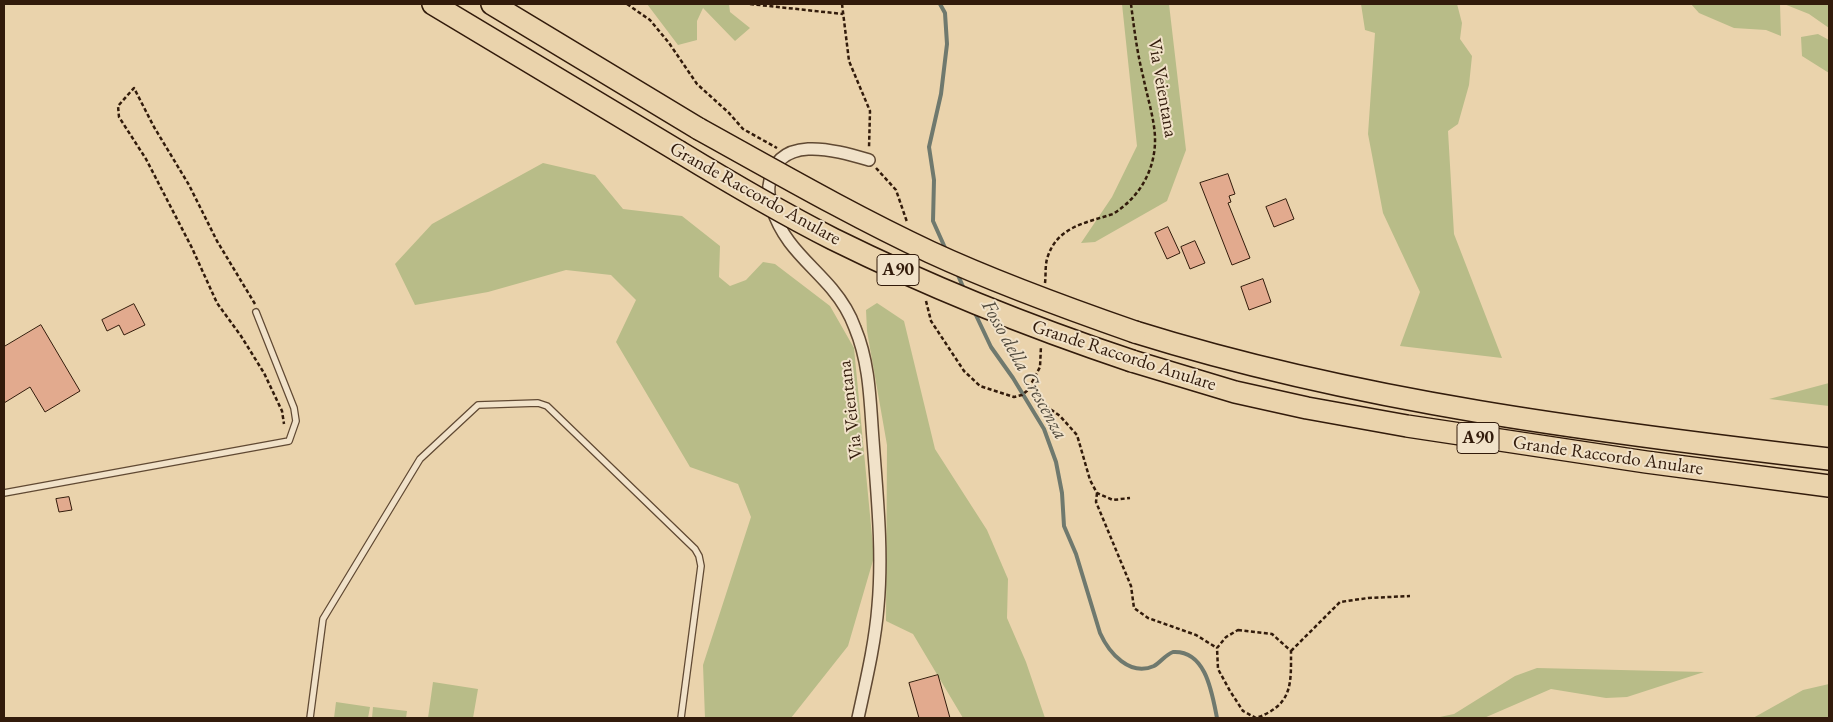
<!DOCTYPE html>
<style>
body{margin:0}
#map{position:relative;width:1833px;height:722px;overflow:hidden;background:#ead3ac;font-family:"EB Garamond",serif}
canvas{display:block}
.frame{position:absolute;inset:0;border:5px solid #321b0b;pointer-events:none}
</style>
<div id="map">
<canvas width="1833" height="722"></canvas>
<div class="frame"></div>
</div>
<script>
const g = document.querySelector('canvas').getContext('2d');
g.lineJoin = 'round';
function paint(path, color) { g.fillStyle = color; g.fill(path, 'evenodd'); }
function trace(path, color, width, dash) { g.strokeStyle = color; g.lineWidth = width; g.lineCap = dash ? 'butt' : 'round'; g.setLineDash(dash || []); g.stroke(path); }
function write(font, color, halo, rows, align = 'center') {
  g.font = font + ' "EB Garamond",serif'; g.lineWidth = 4; g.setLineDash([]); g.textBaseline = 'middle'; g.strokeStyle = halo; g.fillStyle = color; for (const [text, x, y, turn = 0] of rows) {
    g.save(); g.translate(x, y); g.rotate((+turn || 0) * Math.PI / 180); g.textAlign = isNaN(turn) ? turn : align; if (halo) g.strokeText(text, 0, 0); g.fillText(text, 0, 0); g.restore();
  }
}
paint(new Path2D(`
 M647,4H729L730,12L750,28L735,41L703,8L697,21V40L678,45Z
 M1122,4H1169L1186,150L1167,201L1095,242L1081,243L1112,197L1137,146Z
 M1361,4H1457L1462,23L1460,39L1472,56L1469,85L1458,124L1448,131L1454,234L1502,358L1400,346L1420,292L1383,213L1368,134L1375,33L1365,30Z
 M1691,4H1780L1781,36L1766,30L1734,28L1699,13Z
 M1784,4H1829V28L1809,14Z
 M1818,34L1829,40V73L1802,56L1801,37Z
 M543,163L595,175L623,209L682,216L720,246L719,277L730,286L746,280L763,262L775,264L830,306L854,348L874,557L848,646L791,718H705L703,665L751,517L738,484L690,467L616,342L636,300L611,275L566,270L488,292L415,305L395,264L432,224Z
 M877,303L904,321L935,449L987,530L1008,579L1007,618L1026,662L1045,718H963L913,634L886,621L887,445L867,331L866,310Z
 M1829,383V406L1769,399Z
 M1537,668L1704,672L1627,697L1606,698L1551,689L1484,718H1435L1454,714L1515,676Z
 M433,682L478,689L473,718H428Z
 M1829,684V718H1753L1803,690Z
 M336,702L370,707L368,718H334Z
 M373,707L407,711L406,718H372Z`), '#b8bc88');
trace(new Path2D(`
 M940,4L945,13L947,44L941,94L929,147L934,180L933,221L946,250
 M957,273L964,289
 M974,311L991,347L1013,378L1044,429L1056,462L1062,493L1064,526L1076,554L1100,633C1109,653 1130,677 1154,666C1161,662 1165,655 1173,652C1206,650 1212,693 1217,718`), '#6f796e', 4);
const building = new Path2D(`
 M1228,174L1235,194L1229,196L1231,202L1228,203L1250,258L1232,265L1200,183Z
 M1286,199L1294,219L1274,227L1266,207Z
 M1168,227L1180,253L1167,259L1155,233Z
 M1195,241L1205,263L1190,269L1181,247Z
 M1263,279L1271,302L1249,310L1241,287Z
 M134,304L145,325L124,335L119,325L107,331L102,320Z
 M41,325L80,391L45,412L30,387L4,403V347Z
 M69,497L72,510L59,512L56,499Z
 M938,675L950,718H919L909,683Z`);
paint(building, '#e2aa8e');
trace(building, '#321b0b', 1);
const service = new Path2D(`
 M4,493L289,441L296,421L294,408L256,312
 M310,718L323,619L420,459L478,405L538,403L547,406L695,549L699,556L701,566L681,718`);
const minor = new Path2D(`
 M858,718C866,681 875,644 878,606C883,551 877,495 873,440C870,402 870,364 855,328C850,314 842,301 832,289C809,262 783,244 772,208C770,201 768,193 769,186C775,132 835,150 869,160`);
const motorway = new Path2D(`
 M433,4L678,151
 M492,4L699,129
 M1135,332C1359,402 1597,432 1829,459
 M1132,361L1235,392L1307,408L1407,426L1646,462L1829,486`);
trace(service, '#604933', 8);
trace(minor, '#604933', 14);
trace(motorway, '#321b0b', 24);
trace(new Path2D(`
 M627,4L650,20L669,43L697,84L729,113L743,129L777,148
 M750,4L843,14
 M842,4L849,61L870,111L869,148
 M876,168L896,190L907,222
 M1045,283C1046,275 1045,266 1047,259C1056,227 1085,223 1113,214C1140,197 1156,169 1155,137C1154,117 1147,96 1143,76C1137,52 1134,28 1131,4
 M926,301L931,321L964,371L980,386L1014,397L1022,395L1028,390L1040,367L1041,346
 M255,304L217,241L189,185L154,127L134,88L118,106L119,117L146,159L192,248L217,303L241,336L264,373L282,411L284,424
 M1030,386L1036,399L1060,416L1077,435L1090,480L1097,493L1113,500L1130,498
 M1097,493L1096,502L1131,586L1134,608L1148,618L1196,635L1217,648
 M1238,630L1272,634L1291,651C1291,684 1293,705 1256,718L1243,711L1230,691L1218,669L1217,648L1226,637Z
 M1291,651L1340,602L1368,598L1410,596`), '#321b0b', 2.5, [4, 2.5]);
trace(service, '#f1e2c9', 5.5);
trace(minor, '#f1e2c9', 11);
trace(motorway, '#ead3ac', 21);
const motorwayBridge = new Path2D(`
 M699,129C775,171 851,215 930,252C997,283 1066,308 1135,332
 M678,151C729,182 780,212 833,239C930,287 1030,327 1132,361`);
trace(motorwayBridge, '#321b0b', 24, []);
trace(motorwayBridge, '#ead3ac', 21);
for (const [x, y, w] of [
 [898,270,42],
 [1478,438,42]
]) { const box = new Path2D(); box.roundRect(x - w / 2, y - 15.5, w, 31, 4); g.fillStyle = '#f1e2c9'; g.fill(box); trace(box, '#321b0b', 1); }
write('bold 18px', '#321b0b', null, [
 ["A90",898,270],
 ["A90",1478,438]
]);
write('19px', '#321b0b', '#f1e2c9', [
 ["Via Veientana",1162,88,80],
 ["Grande Raccordo Anulare",755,194,29],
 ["Grande Raccordo Anulare",1124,356,18],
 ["Via Veientana",851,410,-97],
 ["Grande Raccordo Anulare",1608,456,8]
]);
write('italic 20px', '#514a3d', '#f1e2c9', [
 ["Fosso della Crescenza",1024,370,61]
]);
</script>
